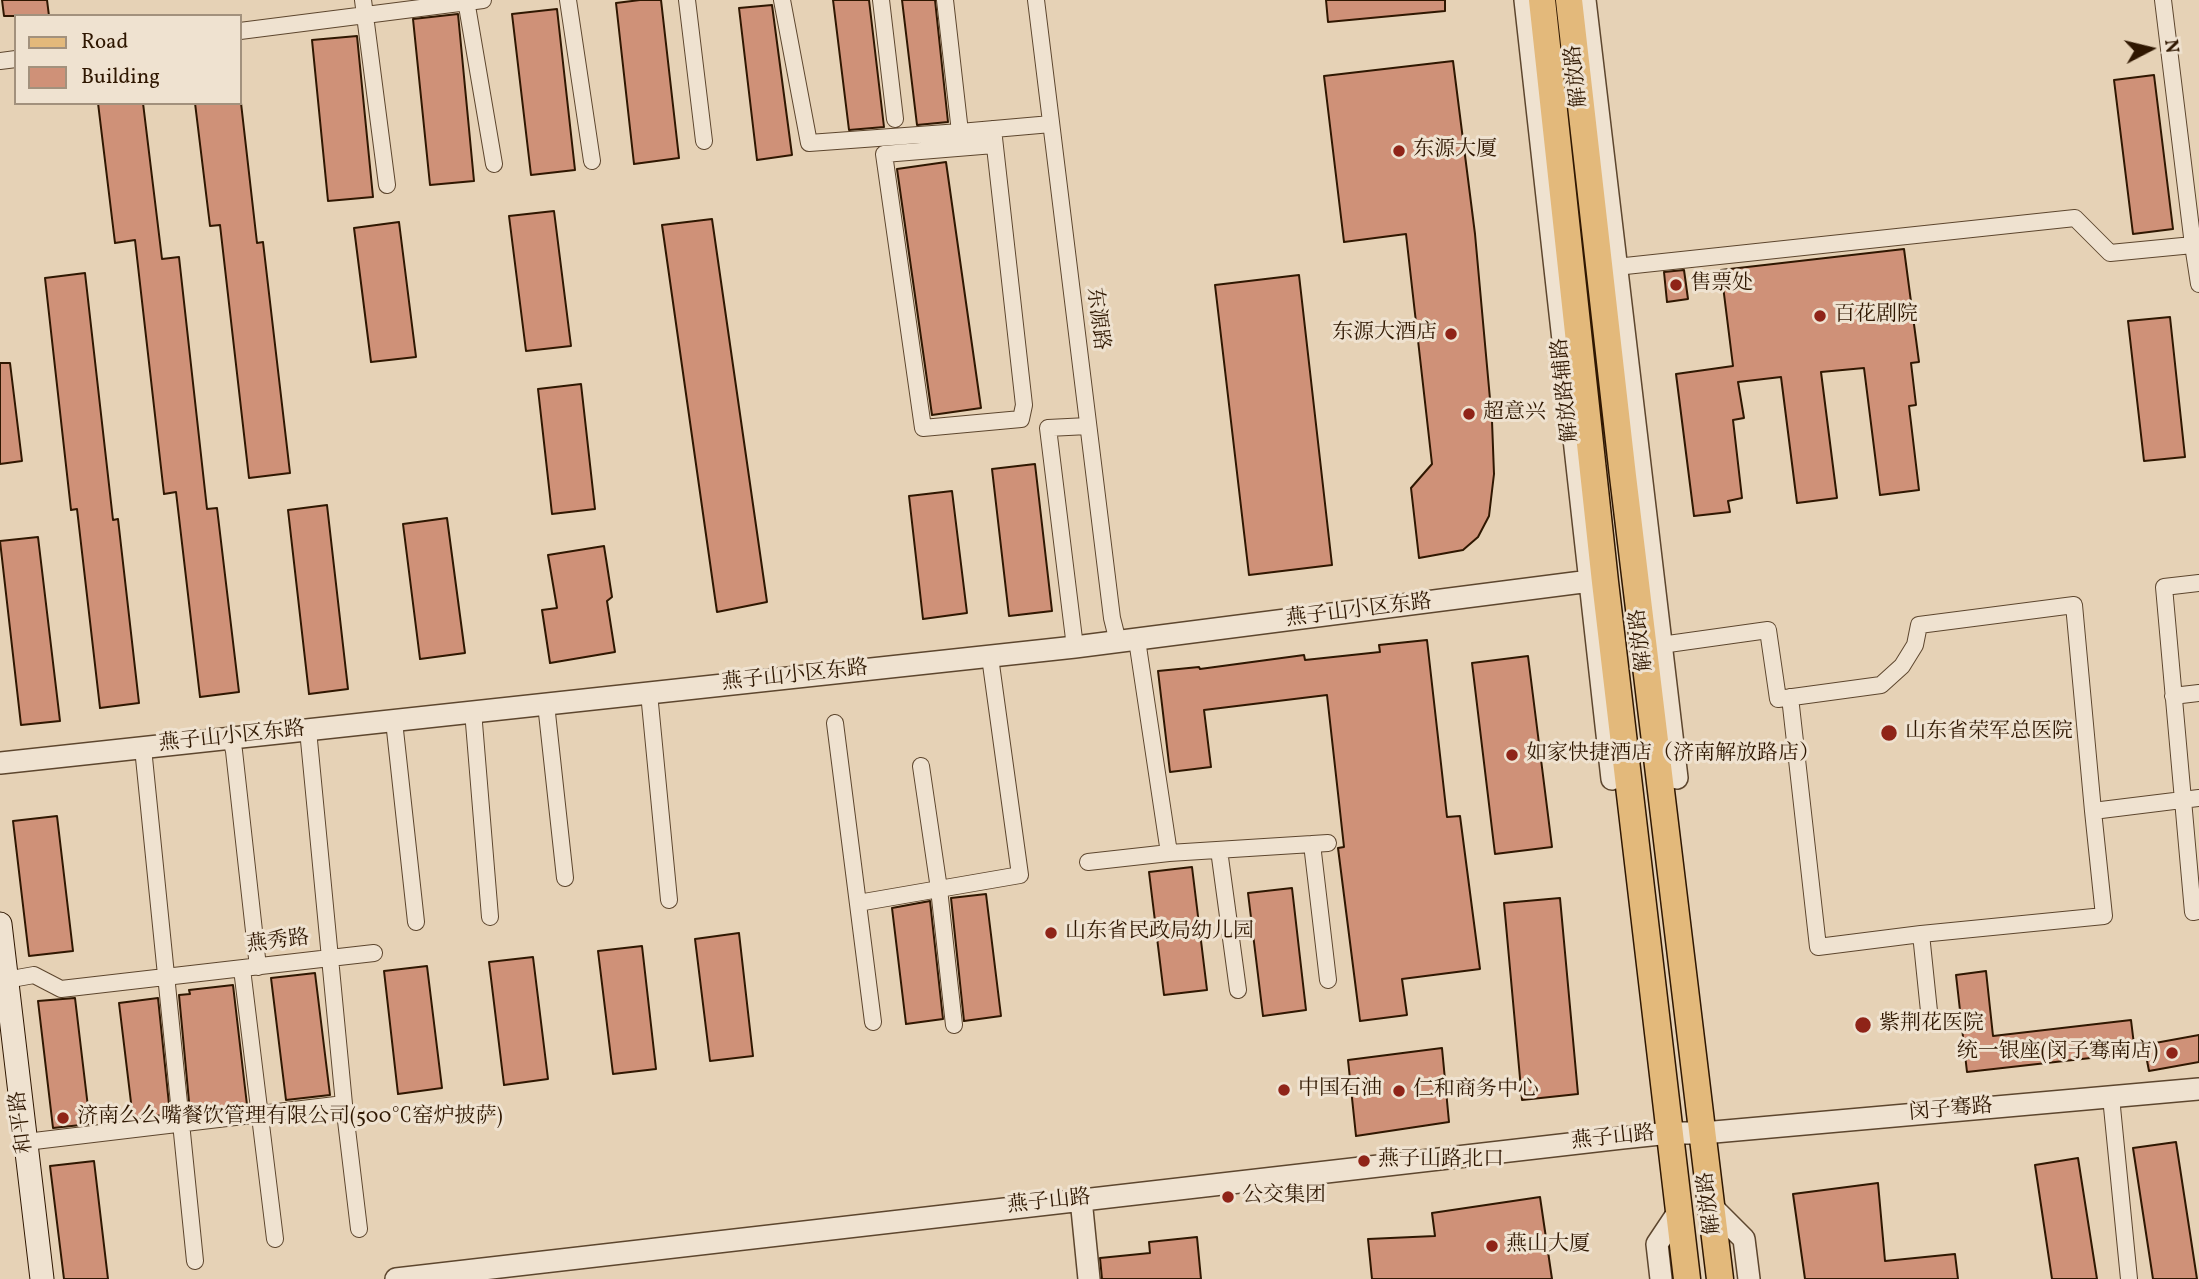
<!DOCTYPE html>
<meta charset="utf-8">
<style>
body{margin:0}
#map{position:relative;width:2199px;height:1279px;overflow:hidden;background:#e6d2b6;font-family:Vollkorn,serif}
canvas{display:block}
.legend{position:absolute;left:14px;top:14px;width:228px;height:91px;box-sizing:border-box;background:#efe2d0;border:2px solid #a2917d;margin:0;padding:9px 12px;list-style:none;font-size:21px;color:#2f1701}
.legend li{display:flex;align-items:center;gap:14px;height:35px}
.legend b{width:35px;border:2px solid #a2917d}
.north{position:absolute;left:2115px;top:14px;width:70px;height:70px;-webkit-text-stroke:5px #efe2d0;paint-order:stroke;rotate:83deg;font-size:19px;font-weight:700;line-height:28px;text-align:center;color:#2f1701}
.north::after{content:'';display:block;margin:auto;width:24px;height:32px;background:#2f1701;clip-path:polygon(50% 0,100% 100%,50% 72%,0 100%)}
</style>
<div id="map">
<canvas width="2199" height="1279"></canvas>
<ul class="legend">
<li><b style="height:9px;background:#e3b97b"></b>Road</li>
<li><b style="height:19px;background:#cf9178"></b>Building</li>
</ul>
<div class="north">N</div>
</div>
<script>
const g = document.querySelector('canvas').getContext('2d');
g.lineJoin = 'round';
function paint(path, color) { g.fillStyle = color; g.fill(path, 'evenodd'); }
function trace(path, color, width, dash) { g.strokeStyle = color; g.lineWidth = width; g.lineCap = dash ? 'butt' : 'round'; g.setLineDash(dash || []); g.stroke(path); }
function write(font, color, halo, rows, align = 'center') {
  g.font = font + ' Vollkorn,"Noto Serif SC",serif'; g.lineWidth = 6; g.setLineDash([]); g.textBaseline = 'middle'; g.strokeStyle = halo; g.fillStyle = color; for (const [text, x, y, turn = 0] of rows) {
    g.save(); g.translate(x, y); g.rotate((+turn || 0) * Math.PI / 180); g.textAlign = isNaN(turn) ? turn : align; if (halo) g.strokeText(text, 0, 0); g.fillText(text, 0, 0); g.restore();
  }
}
const building = new Path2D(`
 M2,0H47L49,16H4Z
 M640,0H661L679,158L634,164L616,3Z
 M833,0H869L884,127L849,130Z
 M902,0H935L948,122L917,125Z
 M1326,0H1445V11L1328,22Z
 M772,5L792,155L757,160L739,8Z
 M557,9L575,170L531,175L512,14Z
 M458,14L474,181L430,185L413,19Z
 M357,36L373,197L328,201L312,40Z
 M1453,61L1475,234L1492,421L1494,474L1489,516L1478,537L1463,550L1419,558L1411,488L1432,464L1406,234L1344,242L1324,76Z
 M2154,75L2173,229L2133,234L2114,80Z
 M98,103H143L162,259L179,257L207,509L217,508L239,692L200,697L176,492L164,494L135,240L115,243Z
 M195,103H241L257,243L263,242L290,473L249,478L220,225L210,226Z
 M946,162L981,408L932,415L897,169Z
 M554,211L571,346L526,351L509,216Z
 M712,219L767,602L717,612L662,225Z
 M399,222L416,357L371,362L354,228Z
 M1904,249L1919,362L1911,363L1916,405L1909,406L1919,490L1880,495L1864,368L1821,372L1837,498L1797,503L1781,377L1738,382L1744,418L1733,420L1742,498L1728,501L1730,512L1694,516L1676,374L1733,366L1721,270Z
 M1684,270L1688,299L1667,302L1664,272Z
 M85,273L113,520L118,519L139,703L100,708L77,509L71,510L45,278Z
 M1299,275L1332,565L1249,575L1215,285Z
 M2170,317L2185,457L2144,461L2128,321Z
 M0,363H10L22,461L0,464Z
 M581,384L595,509L552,514L538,389Z
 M1035,464L1052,611L1009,616L992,469Z
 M952,491L967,613L923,619L909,496Z
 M327,505L348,689L309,694L288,510Z
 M447,518L465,653L420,659L403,524Z
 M38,537L60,721L21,725L0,541Z
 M604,546L612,597L607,601L615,652L550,663L542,610L557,608L548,555Z
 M1427,640L1447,817L1460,816L1480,969L1402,979L1407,1015L1360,1021L1338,848L1344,847L1327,695L1204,710L1211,767L1170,772L1158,671L1199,667L1200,669L1304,655L1305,660L1380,652L1379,645Z
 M1528,656L1552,847L1495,854L1472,663Z
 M57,816L73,951L29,956L13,821Z
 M1192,867L1207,990L1164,995L1149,872Z
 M1292,888L1306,1010L1263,1016L1248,893Z
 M986,894L1001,1016L964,1021L951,898Z
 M1560,898L1578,1094L1522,1100L1504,903Z
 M930,901L943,1019L906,1024L892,908Z
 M739,933L753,1056L710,1061L695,939Z
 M642,946L656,1069L613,1074L598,951Z
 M533,957L548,1079L504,1085L489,962Z
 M427,966L442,1088L398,1094L384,971Z
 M1986,971L1993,1036L2131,1020L2135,1053L1967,1072L1956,975Z
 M315,973L330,1095L286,1100L271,978Z
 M233,985L247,1105L190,1112L179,995L190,994L189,990Z
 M75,998L90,1124L53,1128L38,1001Z
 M158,998L170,1114L133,1119L119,1003Z
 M2199,1035V1062L2149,1071L2144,1045Z
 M1442,1048L1449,1122L1356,1136L1348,1060Z
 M2176,1142L2197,1279H2153L2133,1148Z
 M2078,1158L2097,1279H2052L2035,1165Z
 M94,1161L108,1279H64L50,1166Z
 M1878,1183L1885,1261L1955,1254L1958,1279H1805L1793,1194Z
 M1540,1197L1552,1279H1372L1368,1239L1435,1236L1432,1213Z
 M1197,1237L1201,1279H1102L1100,1258L1150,1253L1149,1242Z`);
paint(building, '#cf9178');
trace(building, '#2f1701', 2);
const minor = new Path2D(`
 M363,0L387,185
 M466,0L494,164
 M568,0L592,161
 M687,0L704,141
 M782,0L809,143L960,132L945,0
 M881,0L895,119
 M1036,0L1112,618L1118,642
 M240,31L483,0
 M0,61L16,59
 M993,129L1024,405L1021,419L923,428L884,154L994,145
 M960,132L1051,124
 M2193,245L2199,284
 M1616,267L2075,218L2110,253L2193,245L2163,0
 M2199,583L2164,587L2193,912L2199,911
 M1137,640L1169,853L1328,843
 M1661,645L1768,630L1778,699L1881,685L1902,666L1915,645L1919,625L2074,605L2093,811
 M1075,647L1048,428L1088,426
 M649,693L669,900
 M2173,696L2199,693
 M1790,697L1818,947L1921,934L1930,1021
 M546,704L565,878
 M473,711L490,917
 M394,721L416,922
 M835,723L873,1022
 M231,739L234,751L258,967
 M143,748L195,1261
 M921,766L939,889L954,1025
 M1312,844L1328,980
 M1219,850L1238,990
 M1088,862L1169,853
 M858,903L1020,875L990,657
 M1921,934L2104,916L2093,811L2199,798
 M242,969L275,1239
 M6,980L34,975L61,989L330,958L308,730
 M2111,1097L2129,1279
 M26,1142L344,1104
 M359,1229L344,1104L330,958L374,953`);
const tertiary = new Path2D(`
 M1525,0L1612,779
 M1585,0L1677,778
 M0,763L1075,647L1590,581
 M1081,1199L1089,1279
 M1711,1206L1744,1239L1749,1279
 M396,1279L1622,1138L1670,1133H1703L2199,1089
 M1661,1279L1657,1244L1679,1211`);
const secondary = new Path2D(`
 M0,924L42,1279`);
const primary = new Path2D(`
 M1542,0L1605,582L1687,1279
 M1569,0L1623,476L1720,1279`);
trace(minor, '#5d462e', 18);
trace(tertiary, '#5d462e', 24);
trace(secondary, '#2f1701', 25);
trace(primary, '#2f1701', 29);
trace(minor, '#efe2d0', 16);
trace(tertiary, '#efe2d0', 21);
trace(secondary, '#efe2d0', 23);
trace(primary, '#e3b97b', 26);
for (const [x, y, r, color] of [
 [1399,151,7,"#8f2418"],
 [1676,285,7,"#8f2418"],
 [1820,316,7,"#8f2418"],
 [1451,334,7,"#8f2418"],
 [1469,414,7,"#8f2418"],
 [1889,733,9,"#8f2418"],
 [1512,755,7,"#8f2418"],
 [1051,933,7,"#8f2418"],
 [1863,1025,9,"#8f2418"],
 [2172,1053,7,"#8f2418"],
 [1284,1090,7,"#8f2418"],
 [1399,1091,7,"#8f2418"],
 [63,1118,7,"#8f2418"],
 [1364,1161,7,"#8f2418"],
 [1228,1197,7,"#8f2418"],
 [1492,1246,7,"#8f2418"]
]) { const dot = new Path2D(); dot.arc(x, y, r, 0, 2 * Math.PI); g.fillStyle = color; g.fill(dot); trace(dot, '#efe2d0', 2.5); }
write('21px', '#2f1701', '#efe2d0', [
 ["解放路",1578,76,-96],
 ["东源路",1096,319,83],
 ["解放路辅路",1567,390,-96],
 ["燕子山小区东路",1359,612,-7],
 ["解放路",1643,640,-97],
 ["燕子山小区东路",795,677,-6],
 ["燕子山小区东路",232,738,-6],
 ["燕秀路",278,943,-7],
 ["闵子骞路",1951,1111,-5],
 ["和平路",23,1122,-97],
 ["燕子山路",1613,1139,-6],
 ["燕子山路",1049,1203,-6],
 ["解放路",1711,1203,-97]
]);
write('21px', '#2f1701', '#efe2d0', [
 ["东源大厦",1413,151],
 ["售票处",1690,285],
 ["百花剧院",1834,316],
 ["东源大酒店",1437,334,"right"],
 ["超意兴",1483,414],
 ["山东省荣军总医院",1905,733],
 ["如家快捷酒店（济南解放路店）",1526,755],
 ["山东省民政局幼儿园",1065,933],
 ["紫荆花医院",1879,1025],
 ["统一银座(闵子骞南店)",2158,1053,"right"],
 ["中国石油",1298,1090],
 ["仁和商务中心",1413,1091],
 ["济南么么嘴餐饮管理有限公司(500℃窑炉披萨)",77,1118],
 ["燕子山路北口",1378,1161],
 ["公交集团",1242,1197],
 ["燕山大厦",1506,1246]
], 'left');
</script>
